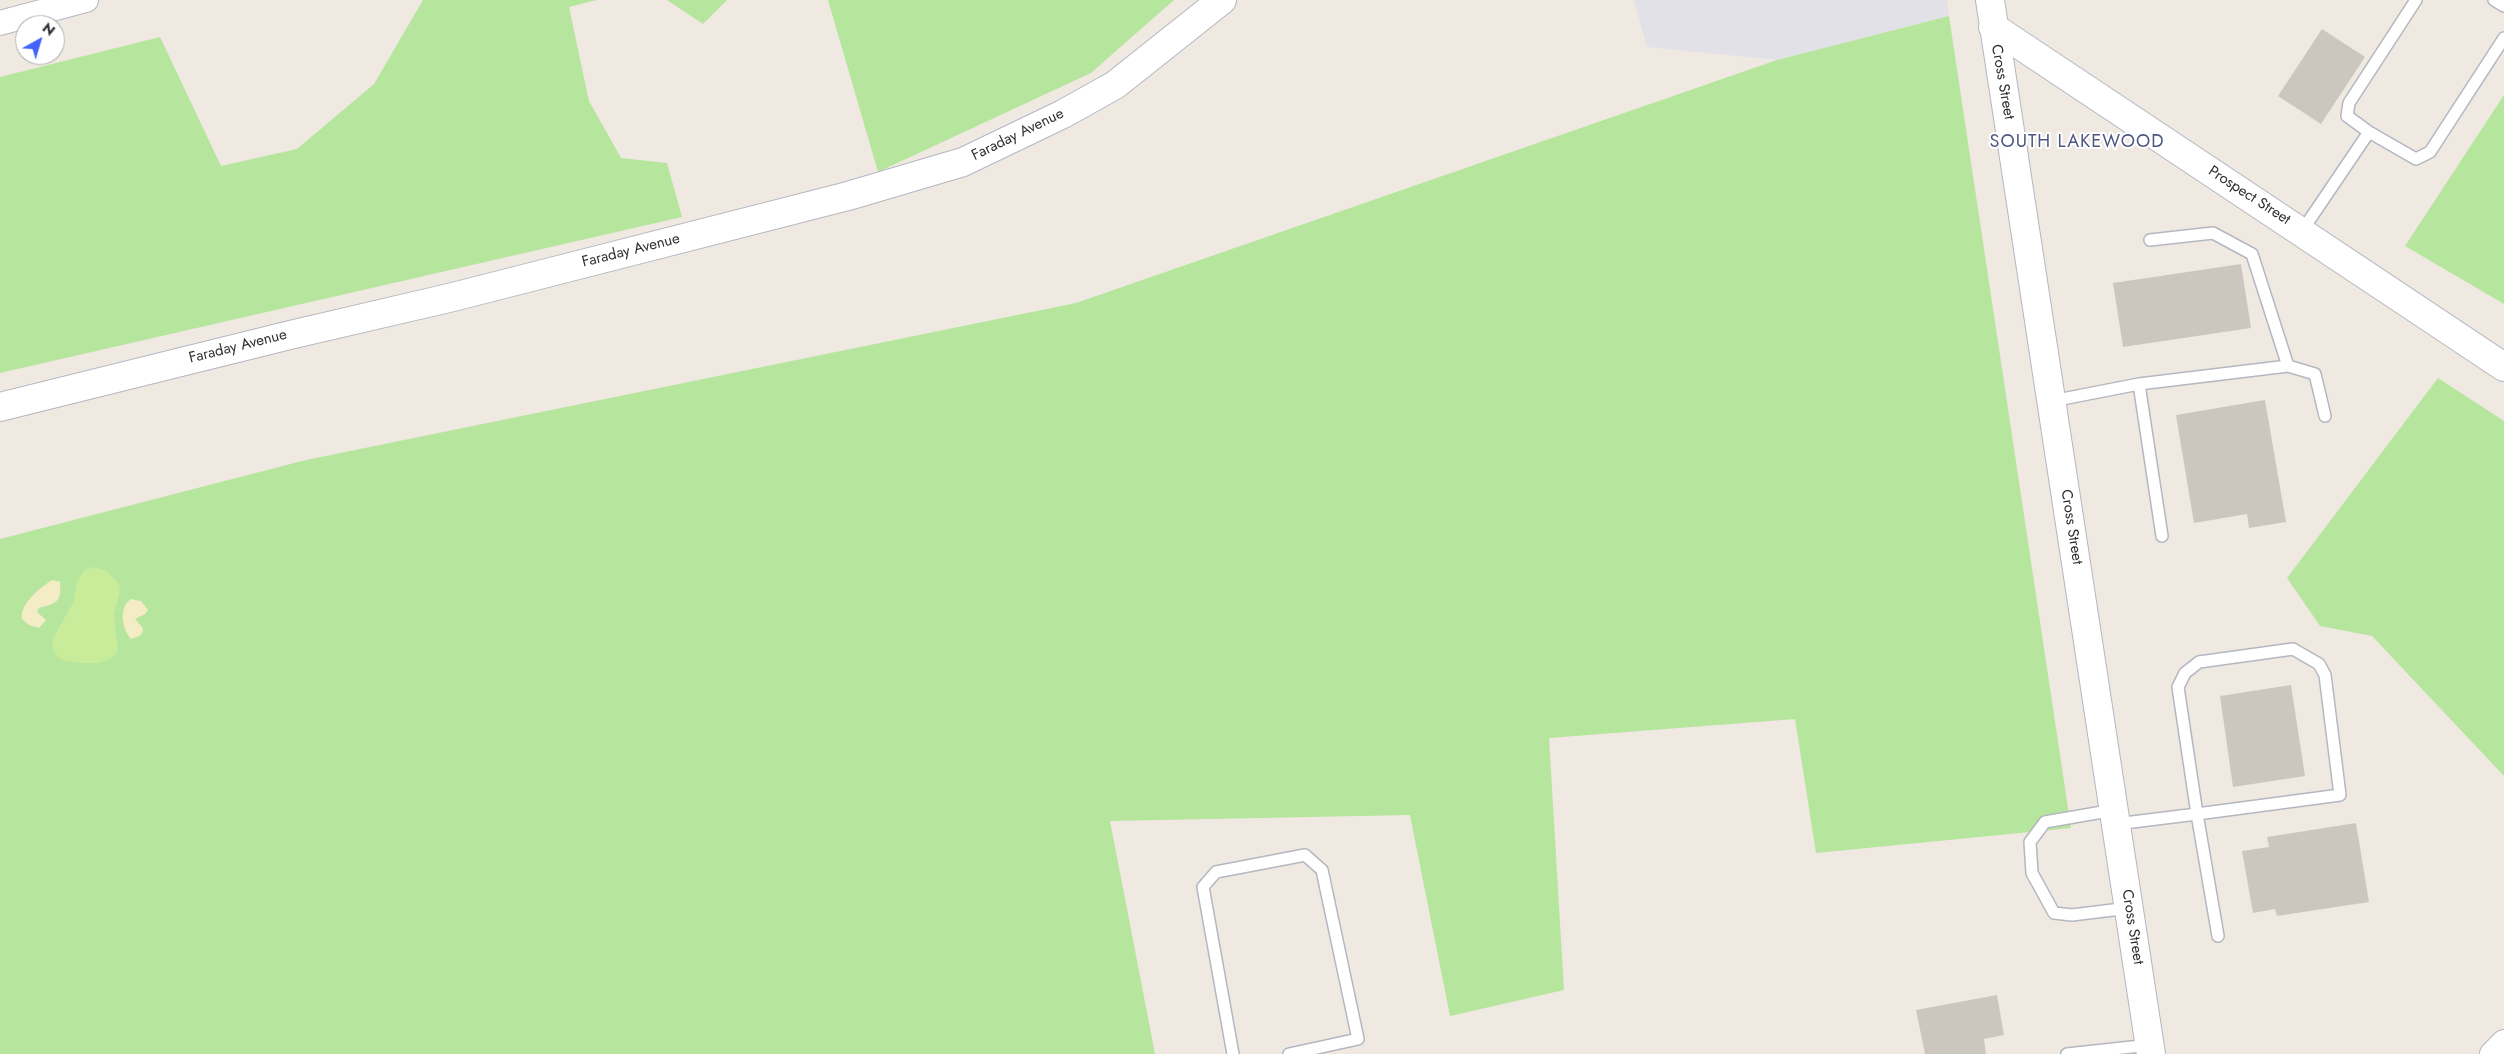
<!DOCTYPE html>
<style>
body{margin:0}
#map{position:relative;width:2504px;height:1054px;overflow:hidden;background:#efe9e1;font-family:Jost,sans-serif}
canvas{display:block}
.north{position:absolute;left:15px;top:15px;width:50px;height:50px;box-sizing:border-box;background:#fff;border:1px solid #ababab;border-radius:50%;rotate:39deg;font-size:14px;font-weight:700;line-height:20px;text-align:center;color:#2e2e2e}
.north::after{content:'';display:block;margin:auto;width:18px;height:22px;background:#4264fb;clip-path:polygon(50% 0,100% 100%,50% 72%,0 100%)}
</style>
<div id="map">
<canvas width="2504" height="1054"></canvas>
<div class="north">N</div>
</div>
<script>
const g = document.querySelector('canvas').getContext('2d');
g.lineJoin = 'round';
function paint(path, color) { g.fillStyle = color; g.fill(path, 'evenodd'); }
function trace(path, color, width, dash) { g.strokeStyle = color; g.lineWidth = width; g.lineCap = dash ? 'butt' : 'round'; g.setLineDash(dash || []); g.stroke(path); }
function write(font, color, halo, rows, align = 'center') {
  g.font = font + ' Jost,sans-serif'; g.lineWidth = 4; g.setLineDash([]); g.textBaseline = 'middle'; g.strokeStyle = halo; g.fillStyle = color; for (const [text, x, y, turn = 0] of rows) {
    g.save(); g.translate(x, y); g.rotate((+turn || 0) * Math.PI / 180); g.textAlign = isNaN(turn) ? turn : align; if (halo) g.strokeText(text, 0, 0); g.fillText(text, 0, 0); g.restore();
  }
}
paint(new Path2D(`
 M1634,0H1947L1949,16L1777,60L1647,47Z`), '#e3e1e8');
paint(new Path2D(`
 M423,0H597L569,7L589,101L621,158L667,163L682,217L0,373V77L160,37L221,166L297,149L374,84Z
 M667,0H727L703,24Z
 M828,0H1174L1091,73L878,172Z
 M1949,16L2071,828L1816,853L1795,719L1549,738L1564,990L1450,1016L1410,815L1110,821L1155,1054H0V539L306,460L1076,303L1777,60Z
 M2504,95V304L2405,246Z
 M2438,378L2504,421V776L2372,636L2320,626L2287,578Z`), '#b6e59e');
paint(new Path2D(`
 M53,580L60,582C62,604 55,603 39,608L37,612L46,620L39,628L29,625L22,619C18,606 42,585 53,580Z
 M131,599L141,601L148,610L145,614L135,619L143,628C143,636 138,637 131,639C122,629 118,608 131,599Z`), '#f3ecc5');
paint(new Path2D(`
 M93,567L106,570L119,584L120,591L114,615L118,651C107,668 78,664 60,659L52,649L53,638L73,603L77,582L84,571Z`), '#c9ec9a');
paint(new Path2D(`
 M2322,29L2365,57L2321,124L2278,96Z
 M2241,264L2251,328L2123,347L2113,283Z
 M2265,400L2286,522L2249,528L2247,514L2194,523L2176,415Z
 M2291,685L2305,776L2233,787L2220,696Z
 M2356,823L2369,902L2277,916L2275,909L2253,913L2242,851L2269,847L2267,837Z
 M1997,995L2004,1035L1984,1039L1986,1054H1925L1916,1010Z`), '#cbc7bf');
const lane = new Path2D(`
 M2416,0L2349,103L2347,116L2369,132L2416,159L2430,152L2504,38
 M2494,0L2504,6
 M2302,231L2369,132
 M2288,366L2315,374L2325,416
 M2139,384L2162,536
 M2052,401L2139,384L2288,366L2252,254L2213,233L2150,240
 M2293,649L2319,664L2325,675L2340,795L2197,814L2178,687L2185,673L2199,662Z
 M2114,810L2045,822L2030,842L2032,873L2054,913L2072,915L2129,908
 M2116,824L2197,814L2218,936
 M1233,1054L1203,887L1216,872L1305,855L1322,870L1358,1039L1289,1054
 M2067,1054L2150,1045`);
const street = new Path2D(`
 M0,23L86,0
 M2492,1054L2504,1042`);
const secondary = new Path2D(`
 M1990,0L2151,1054
 M1993,27L2504,367
 M0,407L290,335L453,297L848,196L963,162L1063,114L1115,85L1222,0`);
trace(lane, '#b4b7c1', 14);
trace(street, '#b4b7c1', 26);
trace(secondary, '#b4b7c1', 30);
trace(lane, '#fff', 11);
trace(street, '#fff', 24);
trace(secondary, '#fff', 28);
write('15px', '#2e2e2e', '#fff', [
 ["Cross Street",2002,82,80],
 ["Faraday Avenue",1018,135,-26],
 ["Prospect Street",2249,196,33],
 ["Faraday Avenue",631,251,-14],
 ["Faraday Avenue",238,347,-14],
 ["Cross Street",2071,527,81],
 ["Cross Street",2132,927,81]
]);
g.letterSpacing = '1px';
write('18px', '#4d5680', '#fff', [
 ["SOUTH LAKEWOOD",2077,143]
]);
g.letterSpacing = '0px';
</script>
